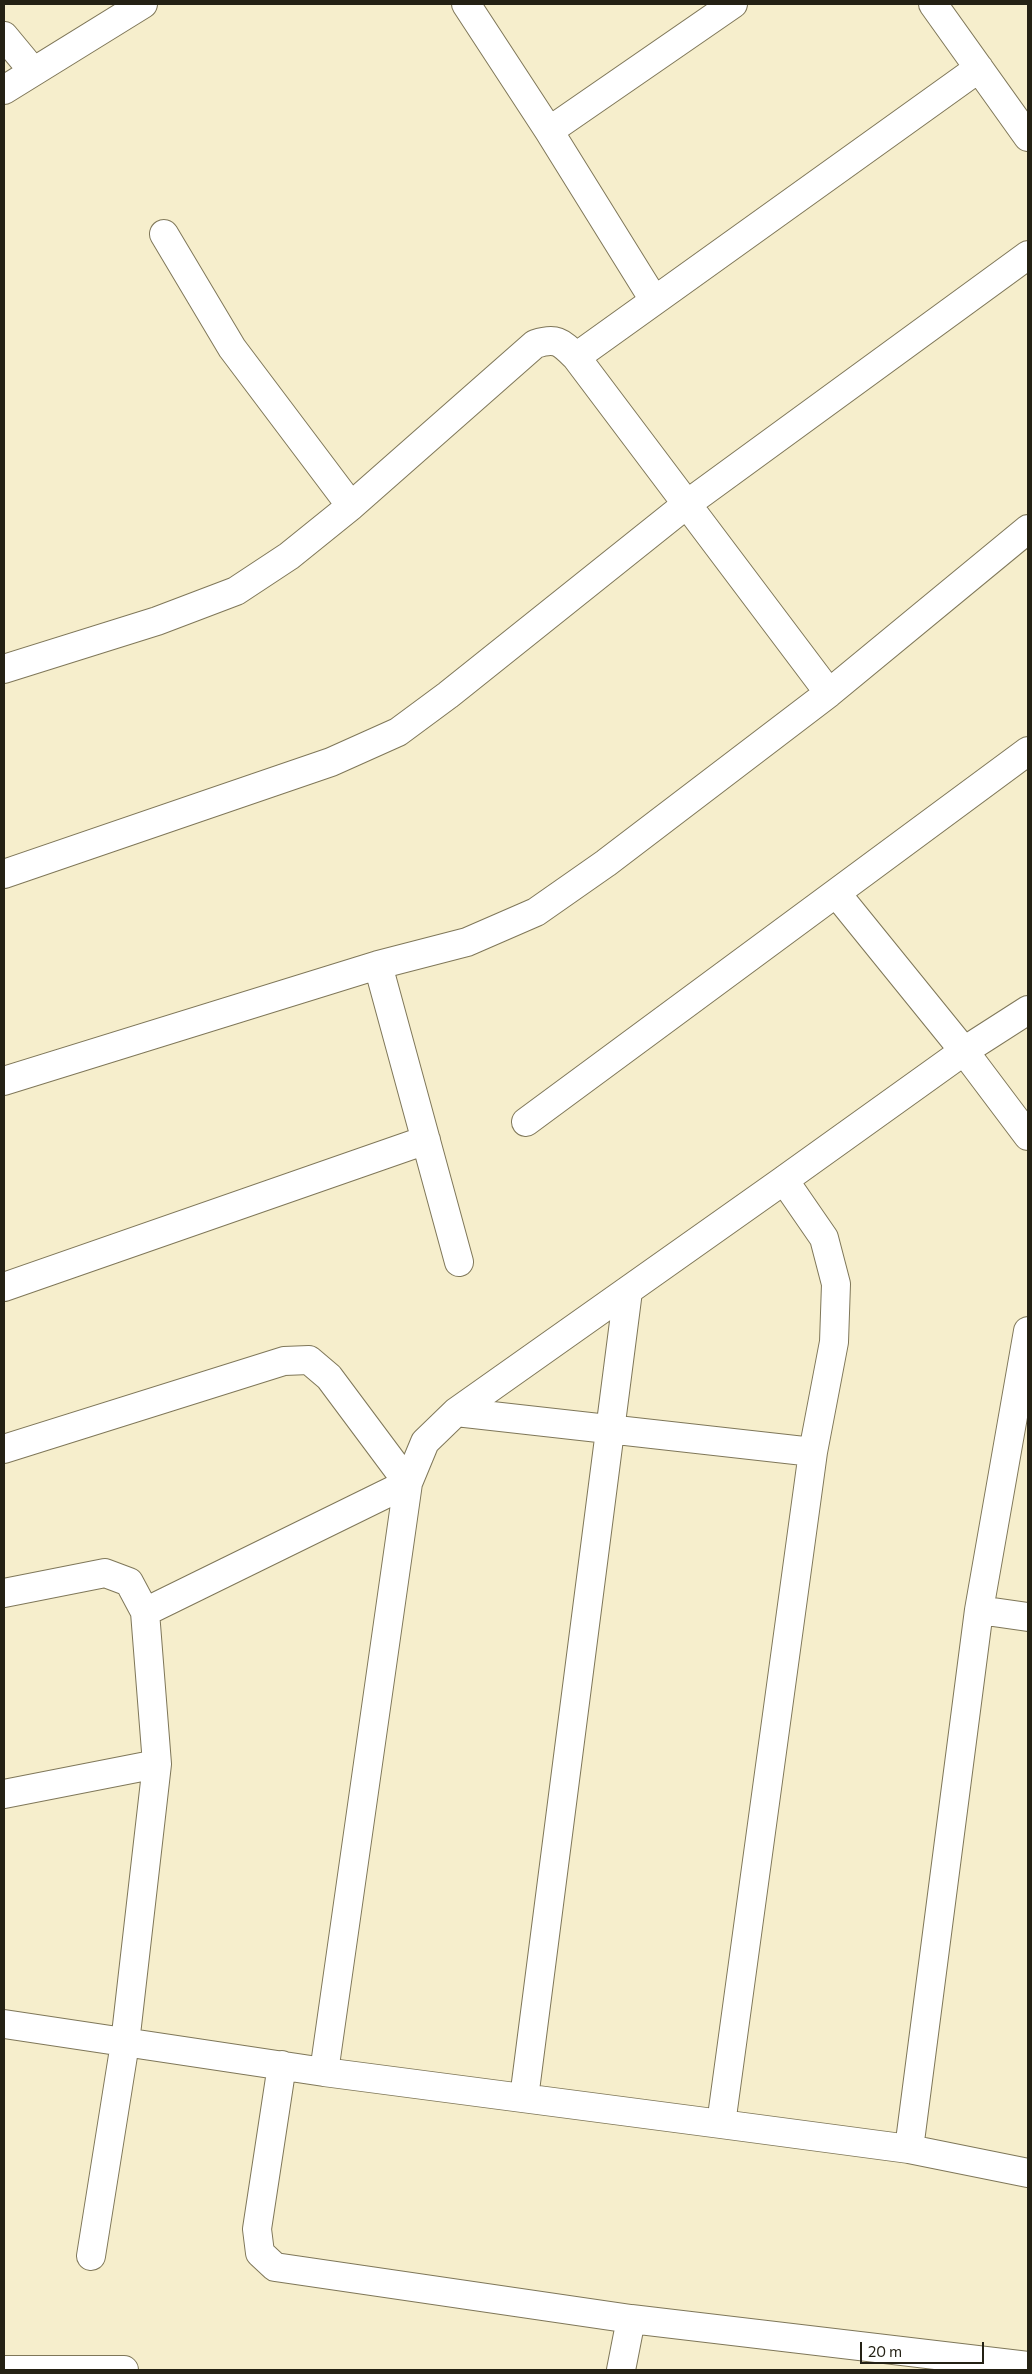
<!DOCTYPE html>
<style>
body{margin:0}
#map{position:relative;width:1032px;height:2374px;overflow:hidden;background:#f6eecc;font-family:Commissioner,sans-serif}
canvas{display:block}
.frame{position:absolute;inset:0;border:5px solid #242114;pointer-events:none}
.scale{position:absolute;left:860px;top:2342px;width:124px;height:22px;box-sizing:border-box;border:2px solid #242114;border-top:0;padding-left:6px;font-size:15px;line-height:18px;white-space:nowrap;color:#242114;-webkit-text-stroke:4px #fff;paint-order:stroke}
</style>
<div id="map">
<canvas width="1032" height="2374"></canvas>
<div class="frame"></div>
<div class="scale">20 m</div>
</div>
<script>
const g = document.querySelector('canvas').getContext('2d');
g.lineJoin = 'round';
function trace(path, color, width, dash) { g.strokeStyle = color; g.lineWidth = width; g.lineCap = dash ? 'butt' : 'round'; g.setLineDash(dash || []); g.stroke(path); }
const street = new Path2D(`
 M466,4L549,131L654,300
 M933,4L1028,137
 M4,36L33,71
 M4,90L143,4
 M549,131L733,4
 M164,234L232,348L351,506
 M576,357L979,68
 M4,669L157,621L236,591L289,556L351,506L535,344C557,337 561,342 576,357L829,693
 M4,874L331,762L398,732L448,695L687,504L1028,255
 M836,893L1028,751
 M378,965L459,1262
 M1028,1010L964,1051L1028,1136
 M4,1081L378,965L467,942L536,912L606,863L829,693L1028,529
 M526,1122L836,893L964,1051L784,1180L824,1238L836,1284L834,1342L813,1452L721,2124L909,2149
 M4,1287L426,1140
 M456,1412L813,1452
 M4,1449L284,1361L309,1360L329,1377L408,1483L145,1612L157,1764L125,2043L91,2256
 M4,1593L105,1573L129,1582L145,1612
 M979,1610L1028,1331
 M1028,1617L979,1610L909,2149L1028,2173
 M4,1794L157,1764
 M4,2024L324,2072
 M282,2065L257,2229L260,2253L275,2267L631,2319L1028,2366
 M524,2098L628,1291
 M721,2124L324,2072L408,1483L425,1442L456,1412L784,1180
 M4,2370H124
 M621,2370L631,2319`);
trace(street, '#7f7759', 30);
trace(street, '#fff', 28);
</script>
